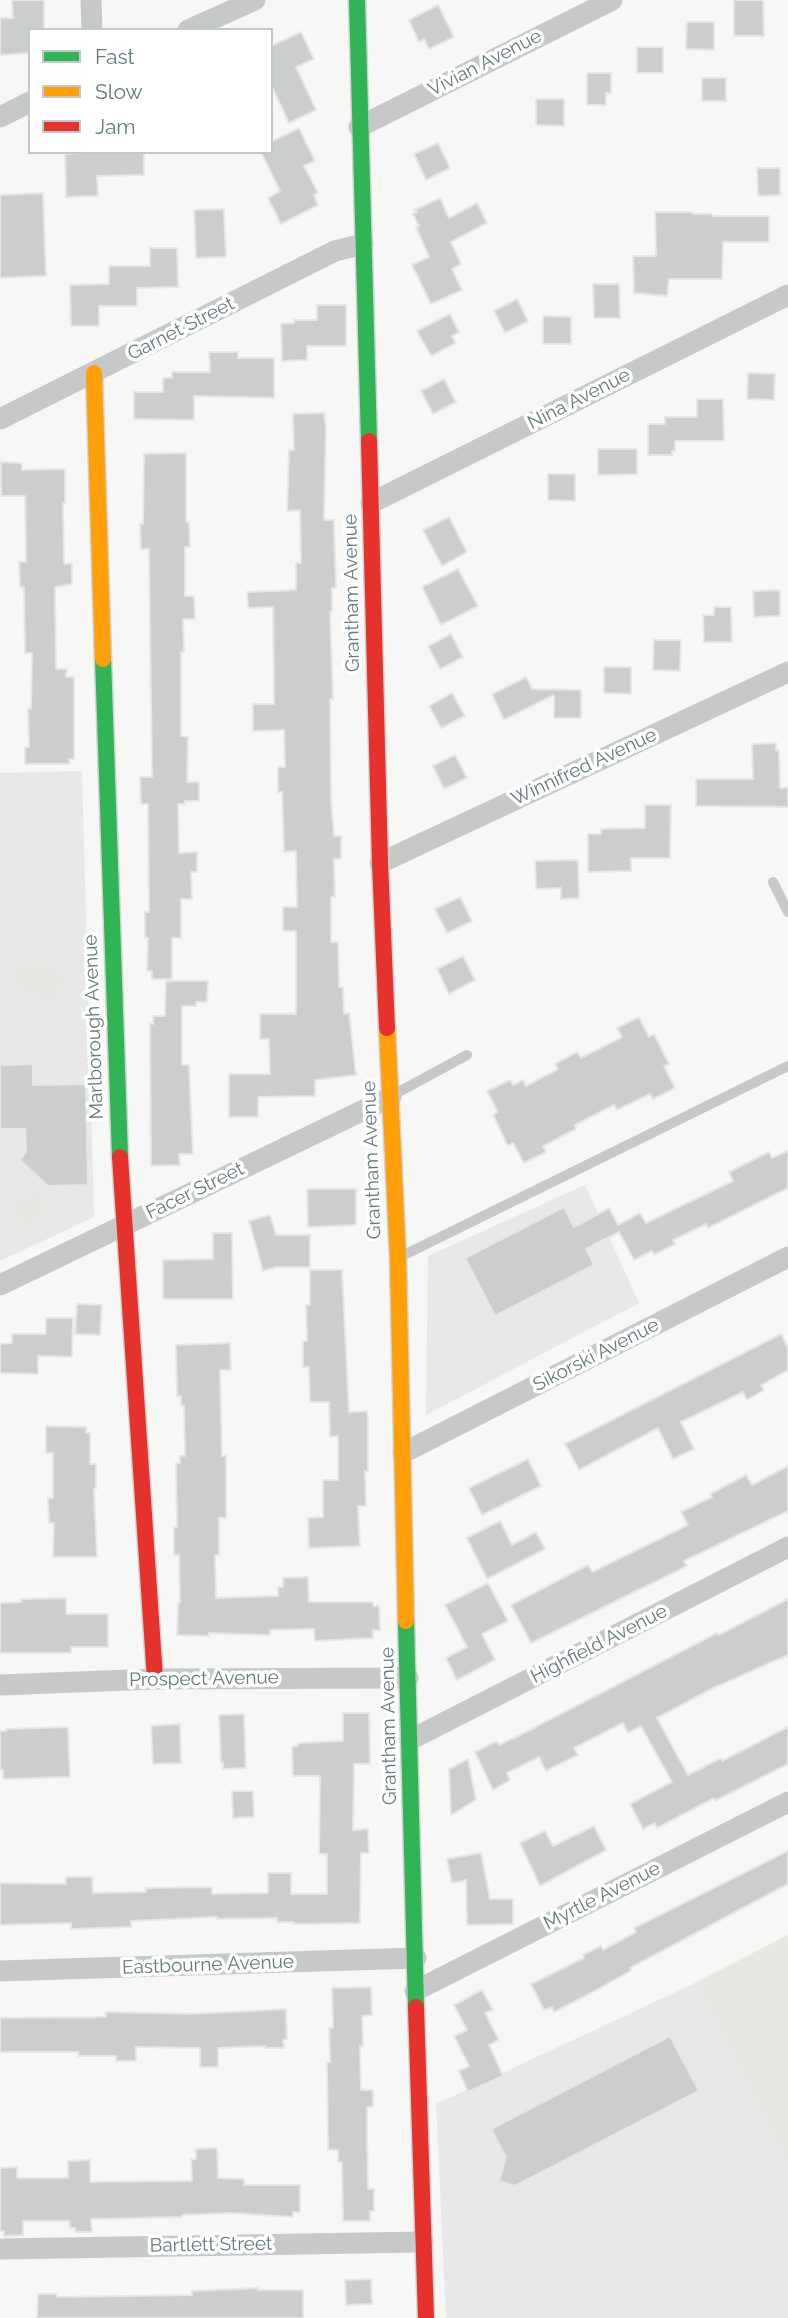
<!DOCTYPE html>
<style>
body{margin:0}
#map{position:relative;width:788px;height:2318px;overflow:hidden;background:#f7f7f6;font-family:Raleway,sans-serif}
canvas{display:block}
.legend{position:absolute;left:28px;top:28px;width:245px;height:126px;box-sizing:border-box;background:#fff;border:2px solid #c1c9cb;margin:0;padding:9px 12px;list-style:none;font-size:21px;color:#65797e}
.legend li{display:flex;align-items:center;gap:14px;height:35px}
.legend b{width:35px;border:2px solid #c1c9cb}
</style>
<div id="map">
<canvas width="788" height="2318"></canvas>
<ul class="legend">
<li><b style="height:9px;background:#30b455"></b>Fast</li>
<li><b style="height:9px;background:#ff9f0a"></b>Slow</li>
<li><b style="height:9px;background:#e5322d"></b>Jam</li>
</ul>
</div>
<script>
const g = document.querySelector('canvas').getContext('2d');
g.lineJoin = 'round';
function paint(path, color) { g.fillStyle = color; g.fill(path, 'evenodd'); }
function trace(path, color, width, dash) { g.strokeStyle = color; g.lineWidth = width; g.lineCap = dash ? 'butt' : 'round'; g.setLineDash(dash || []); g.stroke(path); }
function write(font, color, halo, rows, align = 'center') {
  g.font = font + ' Raleway,sans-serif'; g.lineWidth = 7; g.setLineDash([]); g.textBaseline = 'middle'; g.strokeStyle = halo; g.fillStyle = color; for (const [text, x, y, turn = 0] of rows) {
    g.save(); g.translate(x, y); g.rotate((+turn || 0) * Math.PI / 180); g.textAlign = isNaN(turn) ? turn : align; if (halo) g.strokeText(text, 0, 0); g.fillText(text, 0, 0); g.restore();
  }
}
paint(new Path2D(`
 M82,771L94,1217L0,1261V773Z
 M585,1185L639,1303L426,1415L428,1256Z
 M693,1984L788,2168V2318H446L436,2104Z`), '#e7e8e7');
paint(new Path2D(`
 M21,961L61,968L70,979L56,1000C32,999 28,998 12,980V973Z
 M35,1192L42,1194L44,1210L39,1221L23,1228L16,1219L10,1205L14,1201Z
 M788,1935V2168L693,1984Z`), '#e6e8e3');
const building = new Path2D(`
 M12,0H44V30H30V53L0,55V18H13Z
 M734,0H763L764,36H734Z
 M438,5L454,37L429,49L424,39L419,42L409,20Z
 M687,22H714V50L686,49Z
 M301,32L314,59L296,67L316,110L289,123L271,85V46Z
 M637,47H663V73H637Z
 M587,73H611V93H606V105H587Z
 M702,78H726V101H702Z
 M536,99H564V126L536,125Z
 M299,128L315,161L304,166L318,193L314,195L318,205L281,224L268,198L280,191L261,152H271V142Z
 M438,143L450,168L426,180L414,154Z
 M101,152H144V175L97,176L98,196L66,197L65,154Z
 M757,168H780V195L758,196Z
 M43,193L46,276L0,278V195Z
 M440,198L449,218L477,203L487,223L451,242L461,264L452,269L462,290L431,304L412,265L429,257L416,227L419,226L413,214L417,212L415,210Z
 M224,209L226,257L196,258L194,210Z
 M655,212H692V214H712V216H769V242H723L722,279H669L667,296L634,293L633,256H656Z
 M150,248H177L178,287L137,288V306H99V326H71L70,285L109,284V266H150Z
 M593,284H619L620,318H594Z
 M517,299L528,321L505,333L494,311Z
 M317,305H346V346H307V360L282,361L281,324L294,323V320H317Z
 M450,314L459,332L452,336L456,343L431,356L417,331Z
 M543,316L571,317V344H543Z
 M209,352H238V358H274V398L194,396V420L134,419V392H163V378H172V372H210Z
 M748,373L775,374L774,400L747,399Z
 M444,379L456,402L433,414L421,391Z
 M697,399H723L724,441H675V451H672V455H648V424H665V417H697Z
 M324,413L326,428L324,520H334L336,588H332V611L330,612L333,699H330L331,800L334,836H341V859H334L335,897H331V942H338L339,987H343L344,1014L349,1013L356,1075L315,1080V1096L258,1097V1117H229V1074H270L269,1039H260V1014H296V931H283V907H297L296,851L284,852L282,792H278V767H285L284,730L253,731V704H274L273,607L248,608L247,592L296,590V563H301L300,510L287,511L289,450H294L293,414Z
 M598,449H637V474L598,475Z
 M186,453V522H189L190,547H185V596H194L195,619H183L184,652H181V736L188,737L187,782H199V801H185V804H178L179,853L197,852V872H191L192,899H181V938H172V979H152V971H147L148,938H145V912H149L148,804H141L140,777H152L149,549H141L140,524H143L144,454Z
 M1,462L22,463V470L65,469V503H63L64,562L65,564L72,563V584L55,587L56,669H67L66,677H74V759H69V764H25V747H29L28,709H31L32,653H25L24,587H20L19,562H26L25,496H1Z
 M548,474H575V501L548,500Z
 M449,517L467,552L442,566L423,530Z
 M458,569L478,606L441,625L422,587Z
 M780,590V616L754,617L753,591Z
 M714,607H731L732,642H704L703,615H714Z
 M451,634L463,657L440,669L428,646Z
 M654,640H681L680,671L653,670Z
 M604,667H631V694L604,693Z
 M526,677L532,689L581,690V718H554V695L504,720L492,694Z
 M452,693L465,716L441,728L429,706Z
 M776,743V750H779L780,788H788V807L696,806V779H753L752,744Z
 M455,755L467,778L444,789L433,766Z
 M645,805H671L670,858H631V871L588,872V834H601V829L645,828Z
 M578,860L579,898L561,899V888L536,889L535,861Z
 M460,897L472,921L447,933L435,909Z
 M463,956L475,980L449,994L437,969Z
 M166,981H208L207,1002H196V1006H182V1065H189L193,1154H179L180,1165L151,1166L150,1024H153V1016H165Z
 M639,1017L649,1037L654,1034L669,1064L664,1066L675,1088L653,1099L650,1094L617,1110L614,1105L575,1125L576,1129L543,1146L546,1152L524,1163L513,1143L508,1146L493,1115L498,1112L487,1091L510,1080L513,1085L523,1080L526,1086L558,1069L555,1064L577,1052L581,1058L622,1037L617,1028Z
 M33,1064V1085L86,1084L88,1185L48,1186L20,1160L26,1152L25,1129H0V1065Z
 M788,1151V1188L708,1228L706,1224L673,1240L675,1244L654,1255L652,1251L634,1260L619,1232L586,1249L594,1265L495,1316L465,1258L564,1207L574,1227L609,1208L618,1225L640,1213L646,1223L733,1181L729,1172L769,1152L772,1158Z
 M307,1189H356V1225L308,1227Z
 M270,1215L276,1235H310V1267H277L263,1271L249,1221Z
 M213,1233H232L233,1299H163V1260L213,1259Z
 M310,1270H342L349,1412L367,1411L368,1420V1471H365L366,1506H358L360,1546L309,1548L308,1518L323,1517V1480H338V1436L330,1437L329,1402H310L309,1367H303V1341H307L306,1305H310Z
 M77,1304L102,1305L100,1335L75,1334Z
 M46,1318H73L72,1357L38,1356V1374L0,1373V1344L12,1343V1334H46Z
 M781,1334L788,1348V1370L761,1385L764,1390L747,1400L743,1392L681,1422L694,1449L673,1459L658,1428L579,1470L565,1444Z
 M230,1343L231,1370H220L222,1456H226V1518H219V1555H215L216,1598L278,1596V1587H283V1578L308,1577L309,1602H373V1606H379L380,1630H373V1638L315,1641L314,1629L270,1630V1635L209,1633V1636L177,1635L178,1603H180L179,1555H174V1527H177L176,1463H180V1456H185L184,1405H181V1396H177L176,1345Z
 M46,1426L86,1427V1433H90V1464H96V1489H94L97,1557H53L54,1523H49L48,1498H53V1453H46Z
 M528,1459L541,1486L482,1515L469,1488Z
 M788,1466V1511L684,1561L687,1566L531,1643L511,1605L588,1565L592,1572L688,1525L681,1512L712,1497L710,1494L746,1475L752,1485Z
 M500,1521L512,1545L536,1532L545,1549L487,1579L467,1538Z
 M488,1583L508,1621L482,1634L495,1660L457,1680L446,1658L467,1647L445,1605Z
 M66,1598V1614H108V1647H71V1653H0V1603L21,1602V1599Z
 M788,1599V1655L709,1690L657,1718L688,1775L721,1758L722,1761L788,1727V1764L715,1801L714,1798L657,1828L655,1823L643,1829L630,1804L672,1782L641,1726L628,1733L623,1723L574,1748L578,1755L546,1771L539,1757L507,1773L510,1780L493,1790L475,1752L497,1741L499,1745L522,1734L717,1633L719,1635Z
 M343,1713H369L370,1764H354L353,1830L368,1829L369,1853H361L360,1923L294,1924V1922H277V1918L217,1919V1917L131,1921V1927L71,1929V1923L0,1925V1883L66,1884V1877H92L93,1893L146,1892V1888L212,1887V1894L268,1893V1873H291V1894H327V1854H319L320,1776H293L292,1747L298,1746V1743L343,1741Z
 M244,1714L246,1768L223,1769V1762H221L219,1715Z
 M180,1724L181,1763L153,1764L151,1726Z
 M68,1727L70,1777L3,1779V1770H0V1731H6V1729Z
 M468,1759L476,1800L451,1815L449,1769Z
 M232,1791H253L254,1817L233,1818Z
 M594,1826L606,1850L540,1886L520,1843L545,1831L553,1846Z
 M788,1851V1884L630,1968L632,1970L591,1993L554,2012L552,2007L544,2010L531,1984L584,1958L583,1955L601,1946L603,1950L636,1932L634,1928Z
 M481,1853L490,1899H513V1924L467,1925L466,1880L452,1883L447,1859Z
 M371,1987L372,2015L362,2016L363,2046H360L361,2090H373V2107H367V2126L368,2189H374V2211H370V2221H343L342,2162H338V2150H328L327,2062H330L329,2028H333L332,1988Z
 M482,1990L493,2010L485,2013L499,2040L489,2045L503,2076L468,2092L459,2071L469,2066L454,2036L467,2030L454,2005Z
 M286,2009L287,2039L283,2040L284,2048H265V2046L218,2048V2067H200V2048L136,2047V2061H116V2056H78V2052H0V2018L106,2017V2012L192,2014Z
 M670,2036L699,2091L515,2186L499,2181L506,2157L491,2129Z
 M217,2148L218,2178L244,2179V2185H300V2212H293V2217L231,2213L182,2215V2217L91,2219L92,2232H75V2228H70L69,2221H23V2235L4,2236V2231H0V2168L17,2167V2177L20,2178H68V2161L90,2160V2182L192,2181L191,2159H196V2149Z
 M371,2279L372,2304L346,2305L345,2280Z
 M258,2288V2290H303V2318H37L38,2294H57V2297L192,2295V2291Z`);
paint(building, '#cccece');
trace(building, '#e6e6e6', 2);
const fast = new Path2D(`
 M357,0L369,441
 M103,659L120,1157
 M406,1621L416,2007`);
const slow = new Path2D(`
 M94,373L103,659
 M387,1028L398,1259L406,1621`);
const jam = new Path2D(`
 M369,441L380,863L387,1028
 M120,1157L155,1679
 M416,2007L426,2318`);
trace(fast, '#d1d3d3', 19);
trace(slow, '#d1d3d3', 19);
trace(jam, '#d1d3d3', 19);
trace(new Path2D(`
 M773,882L788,912
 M393,1095L467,1055
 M400,1257L788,1066`), '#c7c9c9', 10);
trace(new Path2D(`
 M91,0L92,30
 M188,30L255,0
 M0,117L30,102
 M359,127L612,0
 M0,419L335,251L363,244
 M371,503L788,295
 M380,863L788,672
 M0,1285L391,1097
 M403,1453L788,1257
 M0,1685L155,1679L408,1678
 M410,1740L788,1547
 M0,1971L416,1958
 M415,1991L788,1802
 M0,2249L423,2242`), '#c7c9c9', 21);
trace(fast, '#30b455', 16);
trace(slow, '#ff9f0a', 16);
trace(jam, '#e5322d', 16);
write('19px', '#65797e', '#fff', [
 ["Vivian Avenue",485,63,-27],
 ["Garnet Street",181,329,-27],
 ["Nina Avenue",579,399,-27],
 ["Grantham Avenue",352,593,-91],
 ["Winnifred Avenue",584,767,-25],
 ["Marlborough Avenue",94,1027,-92],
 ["Grantham Avenue",372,1160,-92],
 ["Facer Street",195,1191,-26],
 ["Sikorski Avenue",596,1355,-27],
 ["Highfield Avenue",599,1644,-27],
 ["Prospect Avenue",204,1679,-1],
 ["Grantham Avenue",389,1726,-91],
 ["Myrtle Avenue",602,1896,-27],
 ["Eastbourne Avenue",208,1965,-2],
 ["Bartlett Street",211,2245,-1]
]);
</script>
